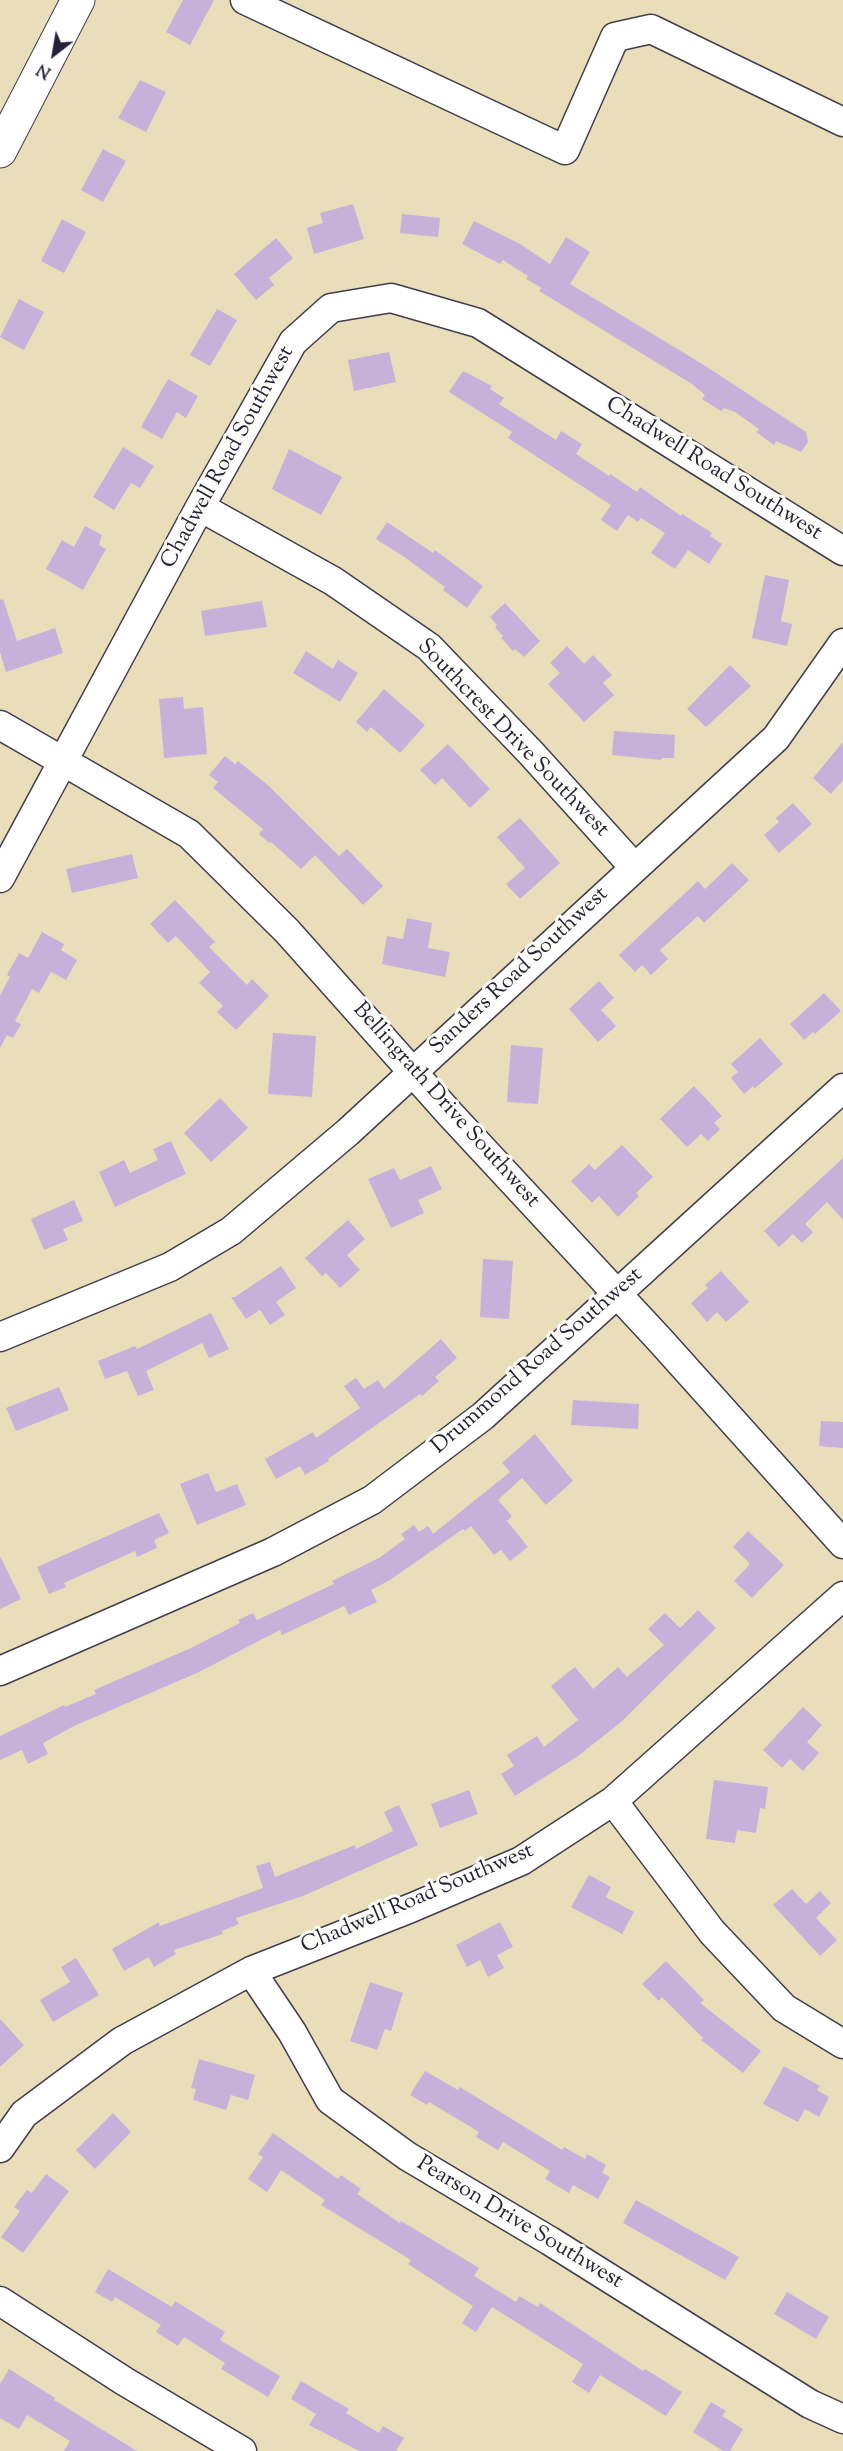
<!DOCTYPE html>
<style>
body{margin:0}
#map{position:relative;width:843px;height:2451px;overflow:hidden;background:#e9deb9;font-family:"Sorts Mill Goudy",serif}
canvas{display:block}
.north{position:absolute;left:24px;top:24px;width:60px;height:60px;-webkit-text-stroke:4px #fdfcf7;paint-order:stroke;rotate:211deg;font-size:16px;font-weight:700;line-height:24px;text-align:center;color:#22223b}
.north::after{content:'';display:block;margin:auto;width:21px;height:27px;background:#22223b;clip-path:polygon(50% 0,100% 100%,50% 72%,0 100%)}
</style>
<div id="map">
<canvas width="843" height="2451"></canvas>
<div class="north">N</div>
</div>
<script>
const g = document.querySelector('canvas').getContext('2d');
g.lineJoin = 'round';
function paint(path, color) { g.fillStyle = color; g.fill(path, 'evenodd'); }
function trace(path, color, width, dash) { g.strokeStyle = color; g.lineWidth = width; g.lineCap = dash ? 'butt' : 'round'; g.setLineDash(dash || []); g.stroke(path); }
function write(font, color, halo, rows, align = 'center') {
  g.font = font + ' "Sorts Mill Goudy",serif'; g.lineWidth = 6; g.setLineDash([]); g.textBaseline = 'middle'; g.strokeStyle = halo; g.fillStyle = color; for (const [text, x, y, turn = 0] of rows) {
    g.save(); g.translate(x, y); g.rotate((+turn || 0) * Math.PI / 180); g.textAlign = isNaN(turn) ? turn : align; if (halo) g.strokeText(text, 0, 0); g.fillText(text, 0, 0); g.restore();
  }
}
paint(new Path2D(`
 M183,0H214L190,45L166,32Z
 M140,80L166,92L146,132L118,118Z
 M103,149L126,161L103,202L81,190Z
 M353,204L364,239L314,254L307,228L323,223L320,213Z
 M402,214L440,218L438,237L400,233Z
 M62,219L86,232L64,273L41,261Z
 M474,221L520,244L550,264L566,237L590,252L570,284L704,365L806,432L808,442L801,452L776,441L774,445L756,432L759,429L735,412L724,408L721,411L702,399L705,395L692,384L539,291L542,288L526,279L528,276L503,260L500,264L462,244Z
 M276,238L293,258L269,278L274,285L256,300L234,274Z
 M19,299L44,312L24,350L0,337Z
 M217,309L237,320L210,366L190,355Z
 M389,352L396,382L354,391L348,360Z
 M463,371L492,386L490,389L504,398L499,404L556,440L561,431L582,444L576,454L609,476L610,474L637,492L640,487L681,516L682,514L712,533L710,536L722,544L709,564L688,550L675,569L651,553L665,533L641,518L638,522L628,515L617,531L601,520L611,505L508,438L512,432L449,392Z
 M168,379L198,396L186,418L177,412L162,439L141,427Z
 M123,447L154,466L140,488L131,483L114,510L93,497Z
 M289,449L342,477L321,515L272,489Z
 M387,522L433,553L435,550L483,586L467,608L443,590L445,587L403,556L376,539Z
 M85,526L102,535L99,545L106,549L83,590L46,569L62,540L74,547Z
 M765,575L789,580L781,621L792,624L787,646L752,638Z
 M3,599L17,641L55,628L63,653L6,672L0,652V600Z
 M262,601L267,627L205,636L201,611Z
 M505,603L540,641L524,657L515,649L513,651L501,638L503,636L495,627L497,625L490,617Z
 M567,646L584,664L593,655L612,675L603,683L614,695L584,722L548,684L560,673L550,663Z
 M306,651L333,669L338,660L358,673L340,702L293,673Z
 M730,665L751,686L706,727L687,709Z
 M384,689L425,725L400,753L371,727L367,732L356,722Z
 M183,697L184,709L203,707L207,754L164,758L159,699Z
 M614,731L675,735L674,758H662L661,760L612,755Z
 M843,742V780L831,794L813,778Z
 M448,744L490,789L470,808L442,778L435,785L420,770Z
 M225,756L235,764L238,761L269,786L339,856L347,849L383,886L363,905L315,855L301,869L271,842L269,843L259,834L263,829L213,788L218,782L209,775Z
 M793,803L812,824L779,853L764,835L779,822L776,818Z
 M520,818L560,863L520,899L506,884L525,868L497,837Z
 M132,854L138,878L72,893L66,869Z
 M732,863L749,880L704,923L698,916L660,950L668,959L651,975L642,965L635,972L619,955L698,881L705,889Z
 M175,900L215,942L209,947L247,985L252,979L269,996L236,1030L217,1012L223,1006L199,983L210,972L176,936L168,943L150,924Z
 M407,918L432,923L428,948L450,952L445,977L382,964L387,936L403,939Z
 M42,932L64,944L61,950L77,960L66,980L51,972L39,993L32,989L15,1021L21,1024L13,1038L7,1035L0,1048V995L10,977L7,975L19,953L28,958Z
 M599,981L614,998L601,1010L616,1026L598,1042L569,1009Z
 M824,993L841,1011L815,1034L813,1032L804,1040L790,1024Z
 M273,1033L316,1036L312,1097L268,1094Z
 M760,1038L783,1064L754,1089L753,1086L744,1094L731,1078L738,1072L731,1064Z
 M511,1045L543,1048L538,1104L507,1102Z
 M694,1086L722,1116L714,1123L720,1129L708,1141L701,1134L687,1147L660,1119Z
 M220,1098L248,1128L211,1162L184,1133Z
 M171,1141L186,1174L115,1207L99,1172L124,1160L130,1173L158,1160L153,1149Z
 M622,1145L653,1177L636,1193L639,1196L618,1217L599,1196L592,1203L571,1181L589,1164L595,1170Z
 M843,1158V1220L827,1202L805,1224L813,1232L802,1243L793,1234L779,1247L764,1231Z
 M431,1166L442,1189L418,1200L424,1213L391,1228L368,1179L394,1168L400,1180Z
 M74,1200L83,1221L63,1229L68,1240L44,1250L31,1219Z
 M348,1220L365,1239L347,1255L360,1270L340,1288L326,1273L322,1276L305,1258Z
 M483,1259L513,1261L509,1319L480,1317Z
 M281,1266L296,1288L276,1302L285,1315L270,1325L260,1310L246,1319L231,1297H235Z
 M721,1271L749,1302L726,1322L717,1312L707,1322L691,1303L708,1288L705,1285Z
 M211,1313L229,1349L209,1358L202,1343L146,1371L154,1390L138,1396L127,1371L105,1379L98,1361L135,1346L137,1349Z
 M441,1339L457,1358L435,1377L439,1381L422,1396L420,1394L328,1459L329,1461L305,1475L300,1466L276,1479L265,1459L313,1432L316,1438L360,1408L344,1386L356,1378L364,1389L378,1380L384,1389Z
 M59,1387L69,1410L16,1431L6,1408Z
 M573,1400L639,1404L638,1429L571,1425Z
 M821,1421L843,1422V1448L819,1446Z
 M535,1434L573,1481L546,1505L522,1478L498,1500L512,1516L507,1521L528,1547L510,1561L501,1550L494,1555L471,1526L465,1531L463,1529L390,1580L371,1590L377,1602L349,1615L344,1606L282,1635L280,1630L199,1672L74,1726L43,1743L48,1754L28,1764L22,1750L0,1760V1736L64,1705L65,1707L96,1694L94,1690L191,1648L240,1623L238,1620L253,1613L257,1620L334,1584L332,1581L379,1558L405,1539L401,1534L414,1525L419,1532L428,1526L433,1534L510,1472L502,1463Z
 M208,1473L216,1492L237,1484L246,1505L197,1525L180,1484Z
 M159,1513L169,1533L154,1540L157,1548L137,1557L135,1551L64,1583L66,1587L49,1594L37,1567Z
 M748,1531L784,1565L752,1598L734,1581L750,1564L733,1547Z
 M0,1556L21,1599L0,1609Z
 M698,1610L716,1628L620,1723L578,1756L515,1796L501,1774L514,1766L507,1755L537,1736L544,1747L578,1720L551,1686L575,1667L593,1689L618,1667L627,1677L664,1645L648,1629L665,1613L680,1628Z
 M803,1707L822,1725L807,1742L819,1753L803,1771L790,1759L782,1768L763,1750Z
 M714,1780L768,1787L765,1809L760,1808L756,1833L737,1830L735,1843L706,1839Z
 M469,1790L478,1814L440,1828L431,1804Z
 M399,1805L418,1845L303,1896L236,1918L239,1924L222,1931L223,1934L174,1950L176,1954L154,1967L149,1957L124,1971L112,1949L159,1922L160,1926L263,1888L256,1866L270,1862L275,1877L355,1845L356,1849L393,1831L384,1812Z
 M589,1875L611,1887L606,1897L634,1912L622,1934L571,1907Z
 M792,1889L806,1904L820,1891L831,1903L816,1918L837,1940L820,1956L773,1905Z
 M500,1922L513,1947L497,1955L504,1968L488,1977L480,1960L467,1967L456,1945Z
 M76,1958L99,1995L53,2022L40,2000L70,1982L61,1967Z
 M666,1961L704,2000L700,2003L761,2051L743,2073L701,2040L703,2038L662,1997L659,2001L642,1984Z
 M370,1982L403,1993L391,2031L385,2029L377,2050L350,2041Z
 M0,2019L24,2045L0,2067Z
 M199,2059L255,2075L248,2100L231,2095L226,2110L193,2100L196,2089L191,2088Z
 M784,2066L820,2086L817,2090L829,2097L819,2117L805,2109L798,2122L763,2104Z
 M425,2071L458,2090L460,2087L562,2150L564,2147L585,2159L587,2154L606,2165L602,2173L610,2177L598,2199L573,2185L569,2193L545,2179L550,2171L503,2142L498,2150L476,2137L479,2132L429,2102L427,2105L410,2095Z
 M113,2113L131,2132L95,2169L76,2150Z
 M273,2133L338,2179L341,2175L361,2189L357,2194L400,2223L401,2221L479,2268L474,2276L516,2302L519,2296L538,2307L540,2303L643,2371L645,2369L682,2392L666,2416L600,2375L589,2393L572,2382L583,2364L492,2307L476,2332L462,2323L473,2306L408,2264L411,2260L321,2205L325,2200L281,2170L267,2192L248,2179L263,2157L258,2154Z
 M46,2174L69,2191L23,2253L1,2237L20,2211L14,2207L27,2190L32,2193Z
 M636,2200L739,2257L725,2280L623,2223Z
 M108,2269L172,2307L175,2301L225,2332L220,2340L280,2376L268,2397L221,2369L225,2363L184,2337L178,2346L156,2332L161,2325L115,2297L112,2302L95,2292Z
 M787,2292L829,2317L816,2339L774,2314Z
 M9,2369L55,2398L54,2400L137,2451H64L70,2441L27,2415L19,2429L0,2418V2384Z
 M301,2381L349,2409L346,2413L379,2433L383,2426L404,2438L396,2451H359L309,2425L316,2414L291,2399Z
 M711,2402L726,2411L722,2416L743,2429L730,2451H723L693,2432Z`), '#c7b1db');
const minor = new Path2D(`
 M245,0L565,150L615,37L651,29L843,122
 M200,507L333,581L429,647L531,753L634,867
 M0,725L189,834L287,931L450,1114L659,1339L843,1544
 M0,878L200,507L293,342L331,308L391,298L478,323L843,551
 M0,1337L170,1267L231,1231L348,1132L776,738L843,643
 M0,1671L273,1552L372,1500L483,1416L843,1088
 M613,1801L712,1932L784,2008L843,2044
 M251,1971L292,2032L330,2100L407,2156L550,2241L810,2404L843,2419
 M0,2148L24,2114L122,2041L251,1971L411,1908L521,1861L613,1801L843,1596
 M0,2301L124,2381L242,2451`);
const major = new Path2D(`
 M0,151L78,0`);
trace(minor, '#403e4e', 31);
trace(major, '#403e4e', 35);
trace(minor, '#fff', 28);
trace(major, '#fff', 33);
write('22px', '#22223b', '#fdfcf7', [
 ["Chadwell Road Southwest",229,458,-61],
 ["Chadwell Road Southwest",713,470,32],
 ["Southcrest Drive Southwest",512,739,46],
 ["Sanders Road Southwest",520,972,-43],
 ["Bellingrath Drive Southwest",445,1106,48],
 ["Drummond Road Southwest",538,1362,-41],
 ["Chadwell Road Southwest",418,1900,-23],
 ["Pearson Drive Southwest",519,2224,31]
]);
</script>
